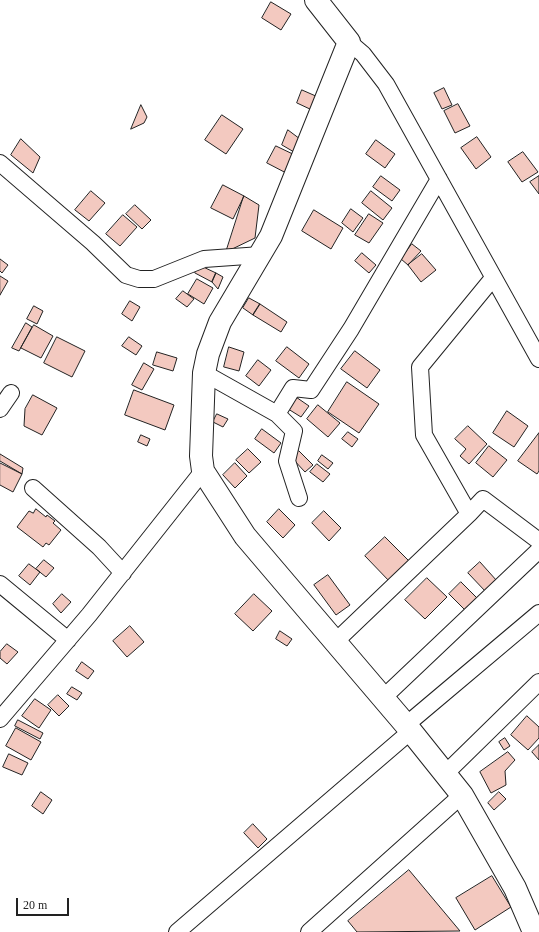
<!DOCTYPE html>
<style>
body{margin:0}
#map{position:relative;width:539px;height:932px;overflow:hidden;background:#fff;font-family:"Times New Roman",serif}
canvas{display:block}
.scale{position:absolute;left:16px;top:898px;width:53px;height:18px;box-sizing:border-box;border:2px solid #222;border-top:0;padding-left:5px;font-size:12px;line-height:14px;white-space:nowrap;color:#222;-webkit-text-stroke:3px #fff;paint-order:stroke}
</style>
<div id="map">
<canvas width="539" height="932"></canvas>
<div class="scale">20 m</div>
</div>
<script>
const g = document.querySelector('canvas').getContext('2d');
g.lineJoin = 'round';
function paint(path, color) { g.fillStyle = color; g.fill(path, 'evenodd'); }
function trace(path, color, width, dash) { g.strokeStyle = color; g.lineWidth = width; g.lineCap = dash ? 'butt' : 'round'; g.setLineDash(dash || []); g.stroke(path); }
const building = new Path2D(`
 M271,2L291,14L281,30L262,18Z
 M444,88L452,105L442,109L434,93Z
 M302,90L318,97L312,110L297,103Z
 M458,104L470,126L455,133L444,111Z
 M141,105L147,117L144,123L131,129Z
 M222,115L243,129L226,154L205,140Z
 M288,130L300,139L294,152L282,145Z
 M477,137L491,157L476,169L461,148Z
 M21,139L40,157L33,173L11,155Z
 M376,140L395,154L385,168L366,154Z
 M276,146L299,157L290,175L267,163Z
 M523,152L538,172L522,182L508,162Z
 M381,176L400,190L392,201L373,187Z
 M539,176V194L530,182Z
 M223,185L244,196L233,219L211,208Z
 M91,191L105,203L89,221L75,210Z
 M371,191L392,208L383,220L362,203Z
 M244,196L259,205L255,238L226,252Z
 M135,205L151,220L142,229L126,214Z
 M351,209L363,218L353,232L342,223Z
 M314,210L343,228L331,249L302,231Z
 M369,214L383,223L369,243L355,235Z
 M123,215L137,227L120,246L106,234Z
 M412,244L421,251L408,265L401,259Z
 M362,253L376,265L369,273L355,261Z
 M422,254L436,270L421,282L408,265Z
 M0,259L8,265L2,273L0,271Z
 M199,265L216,273L212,282L195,273Z
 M216,273L223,277L218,289L212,282Z
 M0,276L8,281L0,295Z
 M197,279L213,288L204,304L188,294Z
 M183,291L194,299L187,307L176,299Z
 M249,298L260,304L253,315L243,308Z
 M130,301L140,307L132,321L122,314Z
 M260,304L287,322L281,332L253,315Z
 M34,306L43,311L37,324L27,319Z
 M26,323L32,327L19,351L12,348Z
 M34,325L53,336L41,358L21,348Z
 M57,337L85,351L72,377L44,363Z
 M129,337L142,346L136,355L122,346Z
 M229,347L244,352L239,371L224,367Z
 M287,347L309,364L299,378L276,361Z
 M355,351L380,370L367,388L341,369Z
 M157,352L177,358L173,371L153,365Z
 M258,360L271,370L259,386L246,376Z
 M144,363L154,369L142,390L132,385Z
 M347,382L379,404L359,433L328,412Z
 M134,390L174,405L165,430L125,415Z
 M33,395L57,408L42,435L24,426L25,409Z
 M293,395L309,406L301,417L285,407Z
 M318,405L340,423L328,437L307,419Z
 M507,411L528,426L514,447L493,433Z
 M217,414L228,419L223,427L213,422Z
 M468,426L487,444L469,464L460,456L466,449L455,439Z
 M262,429L281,443L274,453L255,439Z
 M348,432L358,439L352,447L342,439Z
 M539,433V471L537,474L518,461Z
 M141,435L150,439L147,446L138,442Z
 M489,446L507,460L493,477L476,463Z
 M248,449L261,462L249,473L236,460Z
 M299,451L313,465L305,472L292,458Z
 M0,454L23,468L22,474L0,461Z
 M322,455L333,463L328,469L318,461Z
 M0,463L22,474L13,492L0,485Z
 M235,463L247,476L235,488L223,475Z
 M317,464L330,474L323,482L310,472Z
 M36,509L46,517L47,515L55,521L53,523L61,530L49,545L46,543L43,547L17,527L29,511L33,513Z
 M279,509L295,525L283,538L267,522Z
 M324,511L341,528L329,541L312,523Z
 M385,537L411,563L391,583L365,556Z
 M44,560L54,568L46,577L36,569Z
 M480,562L497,581L486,592L468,573Z
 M29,564L40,572L30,585L19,576Z
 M328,575L350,605L336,615L314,585Z
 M427,578L447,597L425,619L405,600Z
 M461,582L478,599L466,611L449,594Z
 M62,594L71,602L61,613L53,604Z
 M254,594L272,611L253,631L235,614Z
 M130,626L144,642L127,657L113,641Z
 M280,631L292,639L287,646L276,639Z
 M7,644L18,652L7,664L0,658V652Z
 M82,662L94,671L88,679L76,671Z
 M72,687L82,693L77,700L67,694Z
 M58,695L69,706L59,716L48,705Z
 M35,699L51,710L39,728L22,716Z
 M527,716L539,727V738L528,750L511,735Z
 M18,720L43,733L40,739L15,726Z
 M16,728L41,742L31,760L6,746Z
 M505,738L510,746L504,750L499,742Z
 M539,745V760L532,752Z
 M508,752L515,760L505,771L506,785L491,793L480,772Z
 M9,754L28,763L22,775L3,767Z
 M41,792L52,800L43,814L32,806Z
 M499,792L506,799L494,810L488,803Z
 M253,824L267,839L258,848L244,833Z
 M409,870L460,931L357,932L348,921Z
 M492,876L511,907L475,930L456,898Z`);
paint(building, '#f3c9c0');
trace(building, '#222', 1);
const street = new Path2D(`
 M349,42L363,54L386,84L539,359
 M0,163L93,243L126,275L139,279H154L204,259L261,255
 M204,373L277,414L294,431L287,461L299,498
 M0,409L11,393
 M277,414L293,388L311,390L351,329L439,179
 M33,488L99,547L123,573
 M469,514L483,499L539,541
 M0,584L68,640
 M335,642L469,514L424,435L420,367L493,278
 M383,698L539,550
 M0,719L89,615L203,471
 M406,725L539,613
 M446,773L539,682
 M177,932L411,731
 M309,932L462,795`);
const secondary = new Path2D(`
 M316,0L349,42L271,236L220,322L208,354L204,373L201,456L203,471L245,536L406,725L462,795L515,888L534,932`);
trace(street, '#222', 18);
trace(secondary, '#222', 24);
trace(street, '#fff', 16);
trace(secondary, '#fff', 22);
</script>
